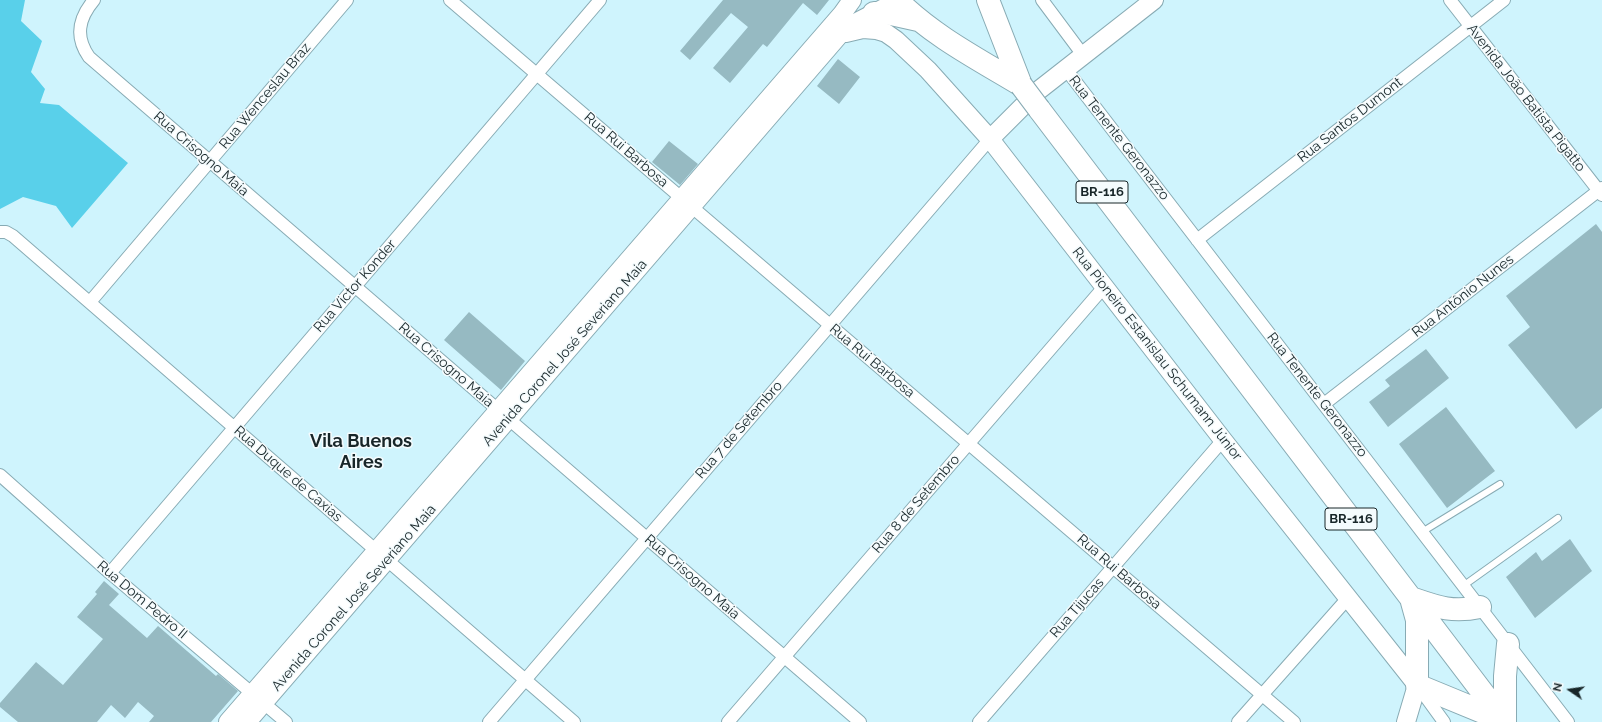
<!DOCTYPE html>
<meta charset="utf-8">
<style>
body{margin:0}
#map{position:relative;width:1602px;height:722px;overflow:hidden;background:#cff4fd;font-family:Raleway,sans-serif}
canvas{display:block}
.north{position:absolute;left:1550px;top:670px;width:40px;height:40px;-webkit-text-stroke:3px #f4fbfd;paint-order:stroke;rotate:283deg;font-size:11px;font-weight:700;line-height:16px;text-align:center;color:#182629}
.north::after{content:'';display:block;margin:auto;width:14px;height:18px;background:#182629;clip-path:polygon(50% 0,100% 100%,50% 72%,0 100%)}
</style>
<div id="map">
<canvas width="1602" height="722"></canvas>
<div class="north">N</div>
</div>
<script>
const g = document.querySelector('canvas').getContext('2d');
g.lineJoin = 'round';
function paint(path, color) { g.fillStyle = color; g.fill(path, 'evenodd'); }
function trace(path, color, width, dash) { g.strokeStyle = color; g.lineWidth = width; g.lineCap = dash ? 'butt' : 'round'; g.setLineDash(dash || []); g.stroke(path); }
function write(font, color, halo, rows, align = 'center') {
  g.font = font + ' Raleway,sans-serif'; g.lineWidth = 3; g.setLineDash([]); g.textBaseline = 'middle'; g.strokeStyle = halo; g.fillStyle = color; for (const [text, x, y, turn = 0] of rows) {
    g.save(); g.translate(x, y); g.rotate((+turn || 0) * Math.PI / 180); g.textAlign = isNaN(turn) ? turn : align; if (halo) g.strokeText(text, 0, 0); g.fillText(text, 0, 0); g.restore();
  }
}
paint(new Path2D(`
 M0,0H25L21,21L42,41L31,72L45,89L40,103L59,105L128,163L72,228L56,206L23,197L0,209Z`), '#59d0ea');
paint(new Path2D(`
 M723,0H829L817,15L803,3L767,47L763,44L730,83L713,68L748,27L731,13L690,60L680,51Z
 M838,59L860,77L839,104L817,86Z
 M669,141L698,164L680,185L652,162Z
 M1596,224L1602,232V408L1576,429L1508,345L1530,327L1506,296Z
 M469,312L525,361L501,390L444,340Z
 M1426,349L1449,378L1388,427L1369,402L1390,386L1385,380Z
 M1446,407L1495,471L1447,508L1399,444Z
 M1570,539L1592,571L1535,618L1506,577L1536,552L1542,561Z
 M104,581L119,594L109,605L147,638L158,626L216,676L218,674L238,691L211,722H149L154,716L138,702L125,718L111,705L97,722H18L0,707V703L36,662L63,685L103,639L77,617L97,594L95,592Z`), '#96bac2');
const lane = new Path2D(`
 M1422,532L1500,484
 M1463,586L1558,518`);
const street = new Path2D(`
 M94,0C78,19 75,37 89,57L860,722
 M450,0L1294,722
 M1042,0L1083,55
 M1450,0L1602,195
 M1065,68L1568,722
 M0,232H6L13,236L574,722
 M1197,240L1504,0
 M90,302L347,0
 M1324,404L1602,188
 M0,475L110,573L286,722
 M110,573L600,0
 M1420,689L1444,722
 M489,722L990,139
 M728,722L1104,287
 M979,722L1223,440
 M1238,722L1348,598`);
const secondary = new Path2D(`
 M846,33L863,29L876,30L886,33L896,40L928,70L990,139L1223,440L1417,685L1406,722
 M990,139L1039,90L1154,0
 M228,722L842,14L852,0
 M247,722L841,33L859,21L886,7`);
const highway = new Path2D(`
 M897,0C933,36 978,59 1021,85
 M988,0L1021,85
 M874,13L891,14L918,20
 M1039,109L1505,722
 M1411,598C1437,607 1452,613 1480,607
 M1412,602L1417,620V685L1502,720
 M1505,722V676L1508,644`);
trace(lane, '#88abb4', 8);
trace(street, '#88abb4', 14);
trace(secondary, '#88abb4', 20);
trace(highway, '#88abb4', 24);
trace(lane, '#fff', 6);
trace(street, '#fff', 12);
trace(secondary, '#fff', 18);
trace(highway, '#fff', 22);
const highwayBridge = new Path2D(`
 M1021,85L1039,109`);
trace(highwayBridge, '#88abb4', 24, []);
trace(highwayBridge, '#fff', 22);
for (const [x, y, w] of [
 [1102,192,52],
 [1351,519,52]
]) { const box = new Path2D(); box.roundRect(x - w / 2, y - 11, w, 22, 3); g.fillStyle = '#f4fbfd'; g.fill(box); trace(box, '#182629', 1); }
write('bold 13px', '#182629', null, [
 ["BR-116",1102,192],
 ["BR-116",1351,519]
]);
write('14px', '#182629', '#f4fbfd', [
 ["Rua Wenceslau Braz",265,96,-50],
 ["Avenida João Batista Pigatto",1526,98,52],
 ["Rua Santos Dumont",1350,120,-38],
 ["Rua Tenente Geronazzo",1119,138,52],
 ["Rua Rui Barbosa",626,150,41],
 ["Rua Crisogno Maia",201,154,41],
 ["Rua Victor Konder",355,286,-49],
 ["Rua Antônio Nunes",1463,296,-38],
 ["Avenida Coronel José Severiano Maia",565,353,-49],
 ["Rua Pioneiro Estanislau Schumann Júnior",1157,354,52],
 ["Rua Rui Barbosa",872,361,40],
 ["Rua Crisogno Maia",446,365,41],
 ["Rua Tenente Geronazzo",1317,395,52],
 ["Rua 7 de Setembro",739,430,-49],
 ["Rua Duque de Caxias",288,474,41],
 ["Rua 8 de Setembro",916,504,-49],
 ["Rua Rui Barbosa",1119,572,41],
 ["Rua Crisogno Maia",692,577,41],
 ["Avenida Coronel José Severiano Maia",354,598,-49],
 ["Rua Dom Pedro II",142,600,40],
 ["Rua Tijucas",1077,608,-49]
]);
write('bold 18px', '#182629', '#f4fbfd', [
 ["Vila Buenos",361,442],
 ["Aires",361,463]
]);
</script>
